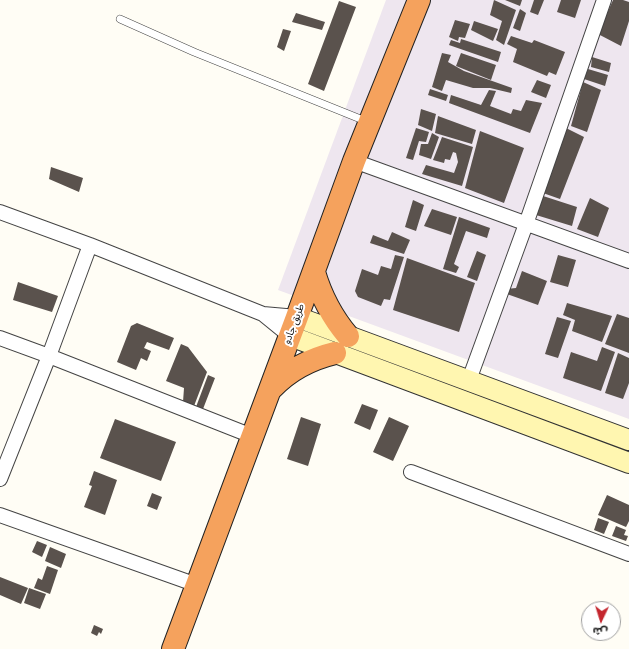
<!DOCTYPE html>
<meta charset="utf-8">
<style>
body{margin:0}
#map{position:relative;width:629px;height:649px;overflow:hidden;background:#fffdf5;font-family:"Libre Baskerville","Noto Sans Arabic",serif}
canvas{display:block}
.north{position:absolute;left:581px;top:601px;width:40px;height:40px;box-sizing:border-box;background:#fff;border:1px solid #a0a0a0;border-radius:50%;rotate:184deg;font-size:11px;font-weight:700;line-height:16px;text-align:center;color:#111}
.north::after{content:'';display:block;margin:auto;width:14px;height:18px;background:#c4262e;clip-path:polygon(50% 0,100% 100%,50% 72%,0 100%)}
</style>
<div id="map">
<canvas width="629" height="649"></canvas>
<div class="north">ش</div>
</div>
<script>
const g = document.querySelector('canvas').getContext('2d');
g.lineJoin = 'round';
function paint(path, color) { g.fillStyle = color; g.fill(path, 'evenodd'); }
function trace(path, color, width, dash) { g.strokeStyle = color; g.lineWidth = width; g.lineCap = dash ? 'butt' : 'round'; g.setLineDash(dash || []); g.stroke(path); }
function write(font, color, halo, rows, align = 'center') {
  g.font = font + ' "Libre Baskerville","Noto Sans Arabic",serif'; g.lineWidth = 4; g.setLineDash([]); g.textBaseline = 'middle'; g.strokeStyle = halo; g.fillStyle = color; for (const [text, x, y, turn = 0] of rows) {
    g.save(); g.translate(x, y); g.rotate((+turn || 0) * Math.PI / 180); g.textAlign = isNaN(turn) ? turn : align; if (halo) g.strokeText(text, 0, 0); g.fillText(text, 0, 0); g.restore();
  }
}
paint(new Path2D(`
 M386,0H629V419L278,290Z`), '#eee6ef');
paint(new Path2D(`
 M494,0L516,10L504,45L496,40L502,21L490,15Z
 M505,0H522L520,6Z
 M534,0H544L538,15L530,12Z
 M561,0H581L575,18L557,12Z
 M613,0H623L629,2V21L621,46L598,34Z
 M339,1L356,7L324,91L308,84Z
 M520,9L526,13L520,31L513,28Z
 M296,13L325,22L322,30L292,22Z
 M455,20L470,24L465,38L459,37L458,41L449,37Z
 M474,21L498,29L493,41L471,30Z
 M283,29L291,31L284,51L277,47Z
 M511,36L532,43L534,40L565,52L556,75L549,72L547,76L513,62L517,49L507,44Z
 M461,39L501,52L498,62L449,45L451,40L460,43Z
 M442,53L451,55L448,62L464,71L512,88L511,93L490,88H473L446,80L442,91L432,87Z
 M461,53L496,65L491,80L456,66Z
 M592,57L611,63L609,72L591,67Z
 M588,69L608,75L605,86L584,79Z
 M537,80L551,85L546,98L531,92Z
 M583,82L601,90L587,132L571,126Z
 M430,89L448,95L446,101L428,95Z
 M489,90L496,91L490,106L511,114L513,109L521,111L526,100L542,103L530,133L449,103L451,95L481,105Z
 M421,109L436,114L432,131L418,125Z
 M438,116L476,130L472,144L435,133Z
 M416,128L429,132L426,142L419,141L413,160L406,158Z
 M566,128L584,137L560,199L543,193Z
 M480,131L524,148L504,203L465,188Z
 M432,133L439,137L431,159L419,155L421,144H428Z
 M442,137L473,147L462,186L422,174L426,165L454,173L458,162L456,153L453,152L450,160L445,159L444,163L433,160Z
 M51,167L83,178L79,192L49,179Z
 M540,195L577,207L572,226L536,215Z
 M590,198L609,208L598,237L577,229Z
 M413,200L424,205L416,231L405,227Z
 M432,209L457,217L451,235L424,226Z
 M459,217L490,228L487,238L466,231L454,264L459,267L456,273L443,269Z
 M392,232L410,240L404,254L370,243L373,235L388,241Z
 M477,251L486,255L477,281L467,277Z
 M395,255L404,257L390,300L384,299L381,306L358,297L355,291L362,269L378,275L381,266L391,269Z
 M558,255L576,260L568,287L550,282Z
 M407,258L475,283L459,332L393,310Z
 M522,271L547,281L538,305L504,293L506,289L516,288Z
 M18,282L58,296L52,312L13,300Z
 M567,303L612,316L602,342L572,331L575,320L563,315Z
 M617,314L629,318V353L605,344Z
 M557,317L571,321L558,358L545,354Z
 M137,323L174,338L169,350L147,342L144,348L151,351L147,361L141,358L136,370L117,362L131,326Z
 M181,344L188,347L207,372L194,406L183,402L184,388L166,381Z
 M602,347L615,352L601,391L563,378L571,352L597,361Z
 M618,353L629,358V383L623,399L605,393Z
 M208,375L215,378L203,409L196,407Z
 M362,404L378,410L370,430L354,423Z
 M301,417L321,424L308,466L287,459Z
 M389,417L409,426L393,461L373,452Z
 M115,419L176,442L161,481L100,458Z
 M94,471L117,480L105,515L84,507L92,486L89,485Z
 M152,493L162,497L157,510L147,506Z
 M607,495L629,505V521L626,527L598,515Z
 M598,518L609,522L604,534L594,530Z
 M616,526L626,530L624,535L628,536L626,541L612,536Z
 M37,541L47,545L42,557L32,552Z
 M50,547L66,554L61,568L45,561Z
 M47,566L58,570L50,594L34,588L38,578L42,580Z
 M0,577L28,588L21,604L0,595Z
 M29,588L46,594L40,609L24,603Z
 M94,625L103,629L101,634L99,632L97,636L91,633Z`), '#5a524d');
const lane = new Path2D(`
 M120,19L194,52L368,122`);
const street = new Path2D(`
 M354,161L629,261
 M0,212L90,245L263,314L297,317
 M263,314L290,336
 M0,338L49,356L252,436
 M469,380L526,224L604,0
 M411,472L629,554
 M0,479L49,356L90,245
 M0,515L197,585`);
const secondary = new Path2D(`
 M297,317L629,440
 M290,336L629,463`);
const highway = new Path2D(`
 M314,272C321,296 332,317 348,336
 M272,388C290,369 310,359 335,353
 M173,649L297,317L354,161L419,0`);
trace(lane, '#444', 8);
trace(street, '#444', 16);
trace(secondary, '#333', 22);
trace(highway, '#222', 24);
trace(lane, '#fff', 7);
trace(street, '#fff', 14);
trace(secondary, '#fff6b0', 20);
trace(highway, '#f5a25d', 22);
write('10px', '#111', '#fff', [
 ["طريق جادو",294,324,-69]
]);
</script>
